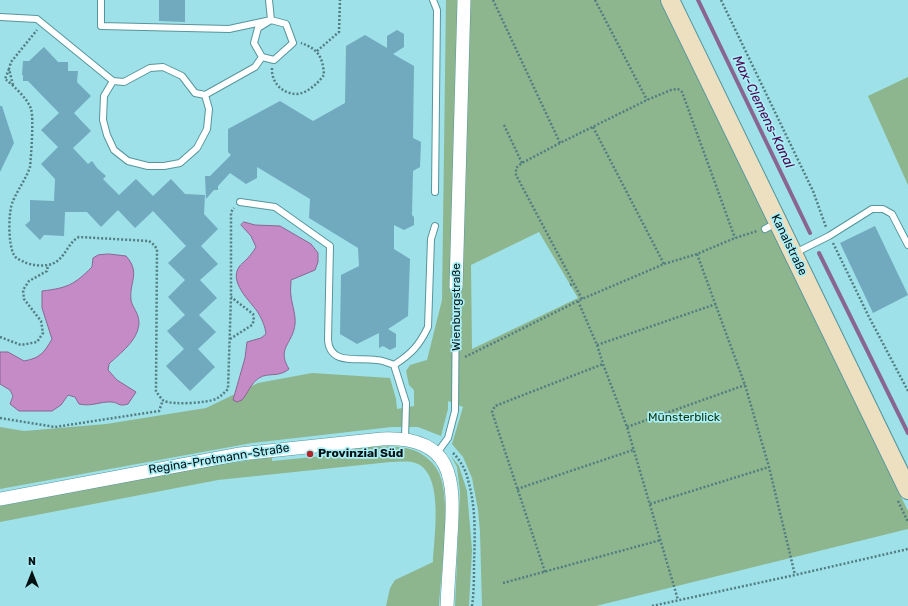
<!DOCTYPE html>
<meta charset="utf-8">
<style>
body{margin:0}
#map{position:relative;width:908px;height:606px;overflow:hidden;background:#9ee1e8;font-family:Rubik,sans-serif}
canvas{display:block}
.north{position:absolute;left:12px;top:554px;width:40px;height:40px;-webkit-text-stroke:3px #abeef5;paint-order:stroke;rotate:0deg;font-size:11px;font-weight:700;line-height:16px;text-align:center;color:#001114}
.north::after{content:'';display:block;margin:auto;width:14px;height:18px;background:#001114;clip-path:polygon(50% 0,100% 100%,50% 72%,0 100%)}
</style>
<div id="map">
<canvas width="908" height="606"></canvas>
<div class="north">N</div>
</div>
<script>
const g = document.querySelector('canvas').getContext('2d');
g.lineJoin = 'round';
function paint(path, color) { g.fillStyle = color; g.fill(path, 'evenodd'); }
function trace(path, color, width, dash) { g.strokeStyle = color; g.lineWidth = width; g.lineCap = dash ? 'butt' : 'round'; g.setLineDash(dash || []); g.stroke(path); }
function write(font, color, halo, rows, align = 'center') {
  g.font = font + ' Rubik,sans-serif'; g.lineWidth = 3.5; g.setLineDash([]); g.textBaseline = 'middle'; g.strokeStyle = halo; g.fillStyle = color; for (const [text, x, y, turn = 0] of rows) {
    g.save(); g.translate(x, y); g.rotate((+turn || 0) * Math.PI / 180); g.textAlign = isNaN(turn) ? turn : align; if (halo) g.strokeText(text, 0, 0); g.fillText(text, 0, 0); g.restore();
  }
}
paint(new Path2D(`
 M446,0H660L908,511V529L596,606H482L480,532L478,510L472,478L463,457L452,444L463,407L448,401V409L441,436L418,427H392L252,443L0,489V427L24,431L106,424L206,408L258,383L312,373L390,378L396,399L397,409L414,406V390L409,385L406,371L410,365L427,360L442,300ZM539,232L578,298L472,349L471,265Z
 M908,77V185L868,96Z
 M354,448C373,447 401,444 418,452C427,457 434,463 439,473C452,502 441,573 439,606H386L390,588L395,580L433,562C434,537 444,477 418,464C410,460 399,462 390,462L218,480L0,522V506L208,466L272,457V461L334,455V450Z
 M451,456L459,466L467,491L472,550L469,606H455L460,492L457,467Z`), '#8eb68e');
const water = new Path2D(`
 M244,222L255,225L280,226L311,244L318,253V262L315,270L291,280C291,285 290,291 291,296C292,305 296,315 295,324C293,344 276,348 289,369C278,378 268,372 259,378C251,383 248,393 242,400L237,402L233,400L245,358L247,342L261,338L266,334C265,326 262,319 257,311C249,300 229,282 239,267C241,264 244,262 246,260C250,256 253,252 256,247L251,236L241,225Z
 M109,254L126,256C141,273 129,282 131,300C132,307 139,313 139,323C138,341 120,353 109,364L108,370L117,380L136,392L128,404C118,407 120,403 112,402C100,401 93,407 79,404L75,397L68,395L61,405L52,411H19L10,404L13,396L10,390L0,384V352H8L24,361C40,358 44,353 52,339L42,308V291C67,288 74,285 92,267L93,258L98,255Z`);
paint(water, '#c48bc7');
trace(water, '#896691', 1);
trace(new Path2D(`
 M698,0L810,233
 M819,253L908,433`), '#896691', 4);
paint(new Path2D(`
 M159,0H185V22L159,21Z
 M397,30L404,34V47L393,54L414,66L413,138L421,142L420,167L413,171L412,215L414,217V225L404,230L394,225V249L410,259L408,316L388,329L396,334V347L390,350L383,346L379,348V333L357,344L340,334L341,275L359,266L358,248L309,218L310,199L257,167V178L246,184L230,173L218,186V190H214L206,199L205,176H210L231,155L228,152V129L280,101L313,121L345,103L346,46L365,35L387,48V36Z
 M44,47L58,62H68V71H78L77,82L91,96L74,113L91,131L73,148L88,164L92,161L97,168L106,176L103,179L119,195L136,179L153,196L171,179L185,194L205,195L204,214L218,229L201,246L218,264L200,280L217,298L199,315L216,332L198,349L215,367L190,391L166,366L184,349L167,331L185,315L168,297L185,280L168,263L186,246L153,211L135,228L118,210L101,227L87,212H65L64,236L44,235L40,240L25,225L30,221V200L54,201L55,179L41,164L58,147L41,130L59,113L28,81H23V75H22L23,61H29Z
 M0,106H2L14,143L0,172Z
 M875,226L908,295L873,313L840,243Z`), '#71a9bf');
const lane = new Path2D(`
 M101,0V26L229,29L271,20L286,24L293,43L274,60L262,57L254,43L258,28L271,20
 M269,0L271,20
 M433,0L437,10L435,192
 M0,17L37,19L113,81L124,82L150,68L163,67L182,76L195,93L205,95L209,109L207,129L197,148L180,163L164,166H148L128,161L114,150L107,135L103,120L104,96L113,81
 M205,95L255,67L262,57
 M240,202L275,207L330,246L328,340C330,366 358,357 376,360C382,360 389,363 394,365C411,354 419,346 428,327L431,239L435,226
 M765,229L776,223
 M795,253L829,236L872,209H883L892,214L908,245
 M394,365L406,403L405,439
 M437,453L448,438L455,411L456,287`);
const street = new Path2D(`
 M456,287L464,0
 M0,499L240,454L382,439C453,436 455,478 451,536C450,559 448,583 447,606`);
const secondary = new Path2D(`
 M670,0L908,490`);
trace(lane, '#55969d', 8);
trace(street, '#55969d', 14);
trace(secondary, '#55969d', 20);
trace(new Path2D(`
 M493,0L560,143
 M595,0L647,100
 M721,0L813,191L826,227
 M317,51L339,32L340,0
 M272,68C271,82 282,94 297,94C308,93 318,83 324,75C323,57 318,49 301,43
 M9,69L5,79C13,85 28,99 31,109C34,118 31,156 30,167C26,179 18,189 13,201C8,211 8,245 14,255C16,259 21,260 24,262C33,266 46,267 54,263C66,257 68,242 79,237L149,241L154,245L157,249L156,391C158,394 161,399 164,401C174,405 206,403 216,399C221,396 224,393 228,389L231,297V212L234,208
 M13,85L9,69L11,62L37,30
 M504,125L522,163
 M593,127L664,264
 M833,243L869,317L908,391
 M697,254L745,385L769,467L795,575
 M570,285L573,284
 M582,299L516,175V168L522,163L560,143L647,100L671,90L678,89L682,92L735,238
 M578,301L597,345L603,364L627,427L678,600
 M0,337L21,345L37,342L43,333L41,321L24,299L23,290L29,281L47,271L48,265
 M230,339L252,325L254,320L253,314L231,297
 M597,345L716,304
 M465,357L582,299L664,264L697,254L735,238L757,231
 M0,418L55,427L159,411L163,400
 M627,427L745,385
 M453,453C460,460 466,470 468,480C476,507 475,536 474,563C474,577 474,592 472,606
 M517,489L633,450
 M898,501L908,522
 M650,504L769,467
 M545,572L492,412L495,406L603,364
 M503,583L661,540
 M652,606L795,575L908,549`), '#527d82', 2.5, [2, 2]);
trace(lane, '#fff', 6);
trace(street, '#fff', 13);
trace(secondary, '#ede0c0', 18);
for (const [x, y, r, color] of [
 [310,454,4,"#b4232a"]
]) { const dot = new Path2D(); dot.arc(x, y, r, 0, 2 * Math.PI); g.fillStyle = color; g.fill(dot); trace(dot, '#abeef5', 1.5); }
write('12px', '#001114', '#abeef5', [
 ["Kanalstraße",789,245,64],
 ["Wienburgstraße",457,307,-90],
 ["Regina-Protmann-Straße",219,459,-9]
]);
write('12px', '#08350d', '#abeef5', [
 ["Münsterblick",684,418]
]);
write('bold 12px', '#001114', '#abeef5', [
 ["Provinzial Süd",318,454]
], 'left');
write('italic 13px', '#4c0252', '#abeef5', [
 ["Max-Clemens-Kanal",763,112,64]
]);
</script>
